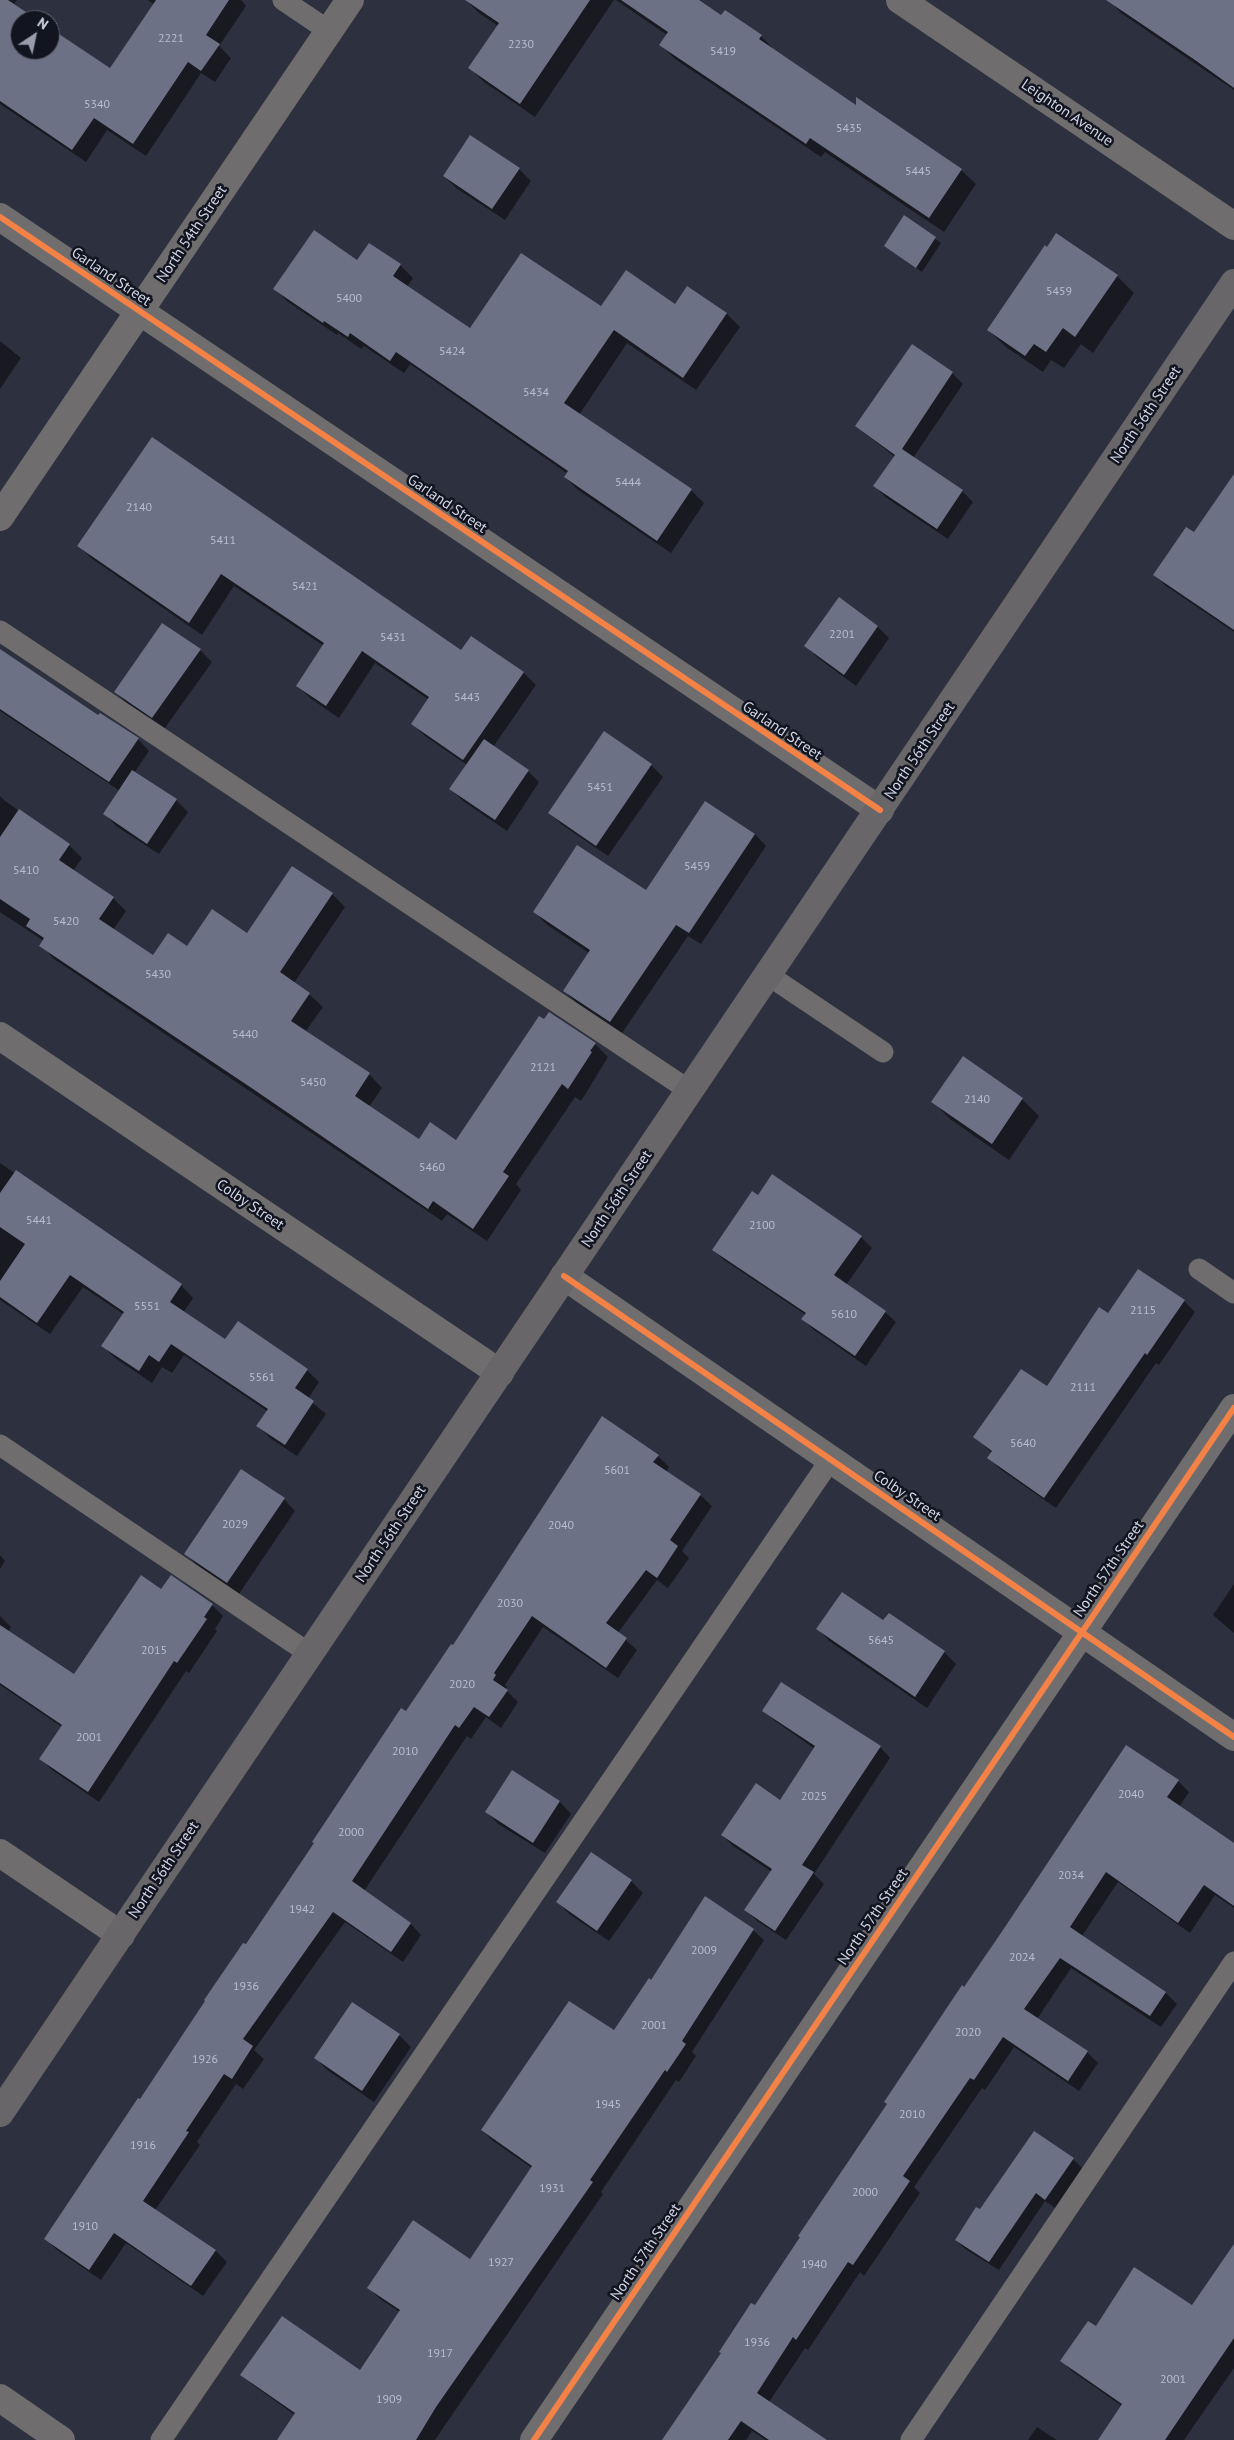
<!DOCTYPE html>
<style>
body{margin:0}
#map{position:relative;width:1234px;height:2440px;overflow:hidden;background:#2d303e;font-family:"PT Sans",sans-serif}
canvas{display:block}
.north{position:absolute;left:10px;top:10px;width:50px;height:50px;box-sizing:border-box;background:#121520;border:1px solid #5f626f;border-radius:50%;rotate:34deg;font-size:14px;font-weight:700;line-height:20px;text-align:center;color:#d2d6e6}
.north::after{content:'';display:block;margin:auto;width:18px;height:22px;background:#989cab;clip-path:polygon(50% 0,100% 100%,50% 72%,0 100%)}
</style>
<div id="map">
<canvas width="1234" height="2440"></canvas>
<div class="north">N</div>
</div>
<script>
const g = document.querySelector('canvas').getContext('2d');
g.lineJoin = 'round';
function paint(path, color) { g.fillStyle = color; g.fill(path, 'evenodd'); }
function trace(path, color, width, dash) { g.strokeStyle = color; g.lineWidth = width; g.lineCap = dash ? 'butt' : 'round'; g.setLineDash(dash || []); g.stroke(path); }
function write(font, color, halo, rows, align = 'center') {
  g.font = font + ' "PT Sans",sans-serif'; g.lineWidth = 5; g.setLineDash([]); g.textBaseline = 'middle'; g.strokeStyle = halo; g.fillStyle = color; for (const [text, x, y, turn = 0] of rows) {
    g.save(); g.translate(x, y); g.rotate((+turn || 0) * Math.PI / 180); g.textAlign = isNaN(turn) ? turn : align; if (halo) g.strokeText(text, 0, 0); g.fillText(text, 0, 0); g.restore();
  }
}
paint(new Path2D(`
 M0,0H17L14,4L37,20H20V50H50V29L110,70L155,5L148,0H241L246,6L219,46L231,58L215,82L201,73L146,156L107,130L86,162L0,104Z
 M466,0H614L535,117L484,82L470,68L498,26L479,13Z
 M616,0H697L722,17L761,36L775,51L858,107V99L961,170L976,184L944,232L825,152L821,157L675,59L661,45L667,35Z
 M1110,0H1195L1234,5V90L1121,13Z
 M519,169L531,181L505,220L456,188L444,176Z
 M905,217L941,243L922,272L885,246Z
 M358,262L400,265L413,278L407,287L470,330L601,307L675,306L688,287L727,314L740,327L696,390L627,343L579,415L691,490L704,503L671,553L578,490L565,477L568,474L410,364L404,373L364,346L361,349L338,333L337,335L288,302L274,288Z
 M1117,276L1134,293L1093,353L1081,344L1064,368L1051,360L1043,372L1006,347L988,330Z
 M0,341L21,358L0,389Z
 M912,345L952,373L963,384L913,458L962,491L973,502L948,539L885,497L875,486L895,457L856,426Z
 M152,439L461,652L523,672L536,685L493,747L528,771L539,782L507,831L463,801L451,789L467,765L425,736L412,723L429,700L375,663L339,718L310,698L298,686L324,646L234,586L202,635L91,558L79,546Z
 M1234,476V632L1166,586L1155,575L1194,534Z
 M840,599L878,627L889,638L856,686L818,658L806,646Z
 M162,624L200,650L212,662L165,728L127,704L116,692Z
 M0,675L99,717L138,739L149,751L134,773L176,800L188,812L159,854L116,826L105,814L120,791L0,711Z
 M651,765L663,777L608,856L561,824L549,812Z
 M0,796L5,801L69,845L82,858L73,871L113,898L126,911L113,930L153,957L247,935L332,894L345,907L294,983L309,994L323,1007L305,1032L369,1074L382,1088L369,1107L419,1141L456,1142L595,1044L608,1057L581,1101L575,1097L516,1184L521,1190L487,1241L447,1214L442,1221L54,959L41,945L44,941L0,912Z
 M755,834L766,846L701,944L688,936L622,1033L576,1002L564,991L589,953L546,924L535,912L646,892Z
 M1022,1099L1039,1116L1009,1160L950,1119L933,1102Z
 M0,1163L181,1285L193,1298L183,1313L225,1341L307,1370L319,1382L308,1399L326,1414L297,1456L270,1438L258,1426L267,1411L184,1355L172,1373L162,1367L152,1383L115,1358L103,1346L123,1314L83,1287L50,1334L0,1300Z
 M773,1175L861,1237L872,1248L846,1285L885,1312L896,1322L866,1366L814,1330L803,1319L806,1315L724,1260L713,1249L758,1197Z
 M1184,1301L1195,1312L1159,1365L1156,1363L1056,1508L1000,1469L989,1458L992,1453L975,1437L1047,1388L1108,1315Z
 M658,1456L669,1467L666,1472L700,1495L712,1506L682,1551L689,1558L668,1588L657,1580L618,1633L637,1650L618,1678L543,1627L505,1685L507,1687L505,1689L518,1702L501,1728L486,1717L471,1739L467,1736L364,1891L410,1923L421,1935L403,1962L345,1922L254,2050L264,2059L243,2089L236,2084L197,2142L200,2145L155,2210L216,2251L227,2262L203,2296L126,2243L101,2280L57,2250L46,2239L453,1647Z
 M284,1499L295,1511L239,1594L198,1566L186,1554Z
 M0,1555L5,1561L0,1569Z
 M1234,1584V1633L1213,1615Z
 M162,1591L212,1605L223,1616L215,1629L217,1631L189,1673L186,1671L99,1802L52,1770L41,1759L62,1727L0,1685V1616L11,1627L8,1632L74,1676Z
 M889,1614L944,1652L956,1664L927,1708L829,1641L818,1629L884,1622Z
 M764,1711L880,1747L890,1758L814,1874L824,1884L786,1940L757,1921L746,1910L772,1872L733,1846L722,1835L780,1801L815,1749L775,1721Z
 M513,1772L560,1802L571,1814L545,1853L498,1824L487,1812Z
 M1178,1781L1189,1792L1179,1807L1234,1844V1908L1215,1895L1190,1933L1118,1882L1082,1936L1166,1993L1177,2004L1161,2027L1071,1968L1037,2019L1087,2052L1098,2063L1079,2091L1014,2047L985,2090L982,2088L914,2187L920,2193L864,2276L860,2272L808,2350L805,2348L769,2402L820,2440H766L752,2431L746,2440H664L755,2307L964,1988Z
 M631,1881L643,1893L609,1941L569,1914L558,1902Z
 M753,1930L764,1940L692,2052L696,2056L679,2082L676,2080L601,2192L603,2194L435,2440H278L295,2415L253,2385L242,2375L360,2372L400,2312L380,2299L369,2288L470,2261L532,2168L493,2141L482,2130L614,2032L652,1981Z
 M352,2004L399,2035L411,2047L374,2102L327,2070L316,2058Z
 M1073,2159L1082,2168L1055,2208L1045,2201L999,2270L965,2249L956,2240L980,2211Z
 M1234,2276V2368L1184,2440H1099L1122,2406L1073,2372L1062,2361L1096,2328L1192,2307Z
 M1037,2427L1057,2440H1028Z`), '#0007');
paint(new Path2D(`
 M0,0H8L38,20H20V50H50V28L110,68L156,0H229L206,35L220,44L201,71L188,62L133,144L94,118L72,150L0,101Z
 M465,0H590L520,104L468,68L499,23Z
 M621,0H699L721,15L725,10L762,35L759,39L856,105V97L962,169L929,218L810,138L806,144L659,45L668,32Z
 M1106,0H1234V88L1195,60Z
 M470,135L520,168L492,209L443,176Z
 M904,215L936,237L916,268L884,246Z
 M314,230L357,260L369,243L401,264L393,276L470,328L521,253L601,306L626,270L675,304L687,286L727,313L683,378L614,330L564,403L692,489L657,541L564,477L568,471L396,352L390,361L350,333L348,337L324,321L323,323L273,289Z
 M1056,233L1118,275L1075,337L1063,328L1046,352L1034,344L1025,356L987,330L1045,245L1047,247Z
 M912,344L953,372L902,449L963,490L937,529L873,486L895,455L855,426Z
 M152,437L461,650L471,636L524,672L463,760L411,724L429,697L362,651L326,706L296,686L324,643L221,574L189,623L77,546Z
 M1234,474V630L1153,575L1186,527L1194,532Z
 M839,597L878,626L844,675L804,646Z
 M162,623L201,649L152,718L114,692Z
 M0,649L98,715L100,713L139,738L109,782L0,709Z
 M604,731L652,764L596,846L548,813Z
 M484,739L529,770L495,820L449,789Z
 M132,770L177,799L147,844L103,814Z
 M705,801L755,834L689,933L676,925L610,1022L563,991L590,950L533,912L577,845L646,890Z
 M19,809L70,844L59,860L114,897L99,919L153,955L168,933L187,946L212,909L247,933L292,866L333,893L280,972L310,993L291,1021L370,1073L355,1096L419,1139L430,1122L456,1140L539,1016L544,1019L549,1012L596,1043L590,1051L592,1052L568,1089L562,1084L503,1172L509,1176L473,1229L433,1201L428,1209L256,1091L39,946L44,938L26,926L30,919L0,899V837Z
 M963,1056L1023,1098L992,1144L931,1102Z
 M16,1170L182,1284L170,1302L225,1339L238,1321L308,1369L295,1388L314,1401L285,1445L256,1426L268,1409L171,1344L159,1362L149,1355L139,1371L101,1346L124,1312L70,1275L37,1323L0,1297V1281L25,1244L0,1227V1193Z
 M772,1174L862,1236L834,1275L886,1311L855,1356L801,1319L806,1313L712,1250L752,1191L758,1195Z
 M1138,1269L1185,1300L1147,1355L1145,1353L1044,1498L987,1458L992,1451L973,1437L1021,1369L1047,1386L1099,1307L1108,1313Z
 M602,1416L659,1455L653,1462L701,1494L670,1540L678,1546L657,1578L646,1570L606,1623L627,1638L606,1668L532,1616L494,1673L496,1675L493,1680L508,1690L489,1717L474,1707L459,1728L455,1725L352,1881L411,1923L391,1952L333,1912L243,2039L253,2046L232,2079L224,2074L186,2131L189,2132L143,2201L216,2250L191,2286L114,2233L89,2270L44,2239L138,2098L140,2099L205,2001L204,2000L243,1943L246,1944L314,1843L312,1842L401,1708L406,1711L451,1644L453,1645Z
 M241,1469L285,1498L227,1583L184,1554Z
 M141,1575L161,1589L171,1575L213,1604L204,1617L207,1619L177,1663L174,1661L88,1792L39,1759L62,1725L0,1683V1625L74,1674Z
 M842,1592L883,1620L889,1613L945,1651L915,1697L816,1629Z
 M781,1682L881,1746L802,1865L814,1872L775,1931L744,1910L772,1869L721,1835L756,1783L780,1800L815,1746L762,1711Z
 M1126,1745L1179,1780L1167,1797L1234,1843V1906L1204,1885L1178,1923L1106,1872L1070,1927L1166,1992L1150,2016L1060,1958L1024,2009L1088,2051L1068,2081L1003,2037L974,2080L970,2078L903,2176L910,2181L853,2265L848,2262L796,2340L793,2337L757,2393L827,2440H769L741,2421L728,2440H662L721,2353L719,2352L751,2303L755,2305L800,2237L798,2236L887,2104L884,2102L962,1985L964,1987L1003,1930Z
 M512,1770L560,1801L533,1843L485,1812Z
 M591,1852L632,1880L597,1931L556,1902Z
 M705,1896L754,1929L682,2041L686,2044L667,2072L665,2070L590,2180L593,2182L436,2407L416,2440H277L295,2413L240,2375L282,2316L360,2370L400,2310L367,2288L413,2220L470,2259L532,2166L481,2130L569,2001L614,2030L649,1978L651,1980Z
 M352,2002L400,2034L362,2091L314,2058Z
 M1034,2131L1074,2158L1045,2200L1036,2193L989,2262L955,2240L976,2207L980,2209Z
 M1234,2244V2338L1165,2440H1098L1122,2404L1060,2361L1088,2321L1096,2326L1134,2267L1192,2305Z`), '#6c7185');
trace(new Path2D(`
 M283,0L329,31
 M0,631L690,1091
 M768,975L883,1052
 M1199,1269L1234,1293
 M0,1445L310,1654
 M161,2440L831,1459
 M911,2440L1234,1962`), '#706d6e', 21);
trace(new Path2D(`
 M0,217L880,810
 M0,517L350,0
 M0,1036L500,1373
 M564,1276L1234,1737
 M0,1853L121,1935
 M0,2398L61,2440
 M534,2440L1234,1408`), '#706d6e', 28);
trace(new Path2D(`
 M900,0L1234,226`), '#706d6e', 28);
trace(new Path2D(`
 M0,2113L1234,283`), '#696669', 28);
trace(new Path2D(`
 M0,217L880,810
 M564,1276L1234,1737
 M534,2440L1234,1408`), '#f48246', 6);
write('12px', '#b8bdce', null, [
 ["2221",171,39],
 ["2230",521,45],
 ["5419",723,52],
 ["5340",97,105],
 ["5435",849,129],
 ["5445",918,172],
 ["5459",1059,292],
 ["5400",349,299],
 ["5424",452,352],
 ["5434",536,393],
 ["5444",628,483],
 ["2140",139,508],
 ["5411",223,541],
 ["5421",305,587],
 ["2201",842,635],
 ["5431",393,638],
 ["5443",467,698],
 ["5451",600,788],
 ["5459",697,867],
 ["5410",26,871],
 ["5420",66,922],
 ["5430",158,975],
 ["5440",245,1035],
 ["2121",543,1068],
 ["5450",313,1083],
 ["2140",977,1100],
 ["5460",432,1168],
 ["5441",39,1221],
 ["2100",762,1226],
 ["5551",147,1307],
 ["2115",1143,1311],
 ["5610",844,1315],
 ["5561",262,1378],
 ["2111",1083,1388],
 ["5640",1023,1444],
 ["5601",617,1471],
 ["2029",235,1525],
 ["2040",561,1526],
 ["2030",510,1604],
 ["5645",881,1641],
 ["2015",154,1651],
 ["2020",462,1685],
 ["2001",89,1738],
 ["2010",405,1752],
 ["2040",1131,1795],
 ["2025",814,1797],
 ["2000",351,1833],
 ["2034",1071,1876],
 ["1942",302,1910],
 ["2009",704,1951],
 ["2024",1022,1958],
 ["1936",246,1987],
 ["2001",654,2026],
 ["2020",968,2033],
 ["1926",205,2060],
 ["1945",608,2105],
 ["2010",912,2115],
 ["1916",143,2146],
 ["1931",552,2189],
 ["2000",865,2193],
 ["1910",85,2227],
 ["1927",501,2263],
 ["1940",814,2265],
 ["1936",757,2343],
 ["1917",440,2354],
 ["2001",1173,2380],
 ["1909",389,2400]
]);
write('15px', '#d2d6e6', '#121520', [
 ["Leighton Avenue",1067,113,34],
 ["North 54th Street",192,234,-56],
 ["Garland Street",111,277,34],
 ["North 56th Street",1146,415,-56],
 ["Garland Street",447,504,34],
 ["Garland Street",782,731,34],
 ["North 56th Street",920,751,-56],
 ["North 56th Street",617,1199,-56],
 ["Colby Street",250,1205,34],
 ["Colby Street",907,1496,34],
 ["North 56th Street",391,1534,-56],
 ["North 57th Street",1109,1569,-56],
 ["North 56th Street",164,1870,-56],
 ["North 57th Street",873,1917,-56],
 ["North 57th Street",646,2252,-56]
]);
</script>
